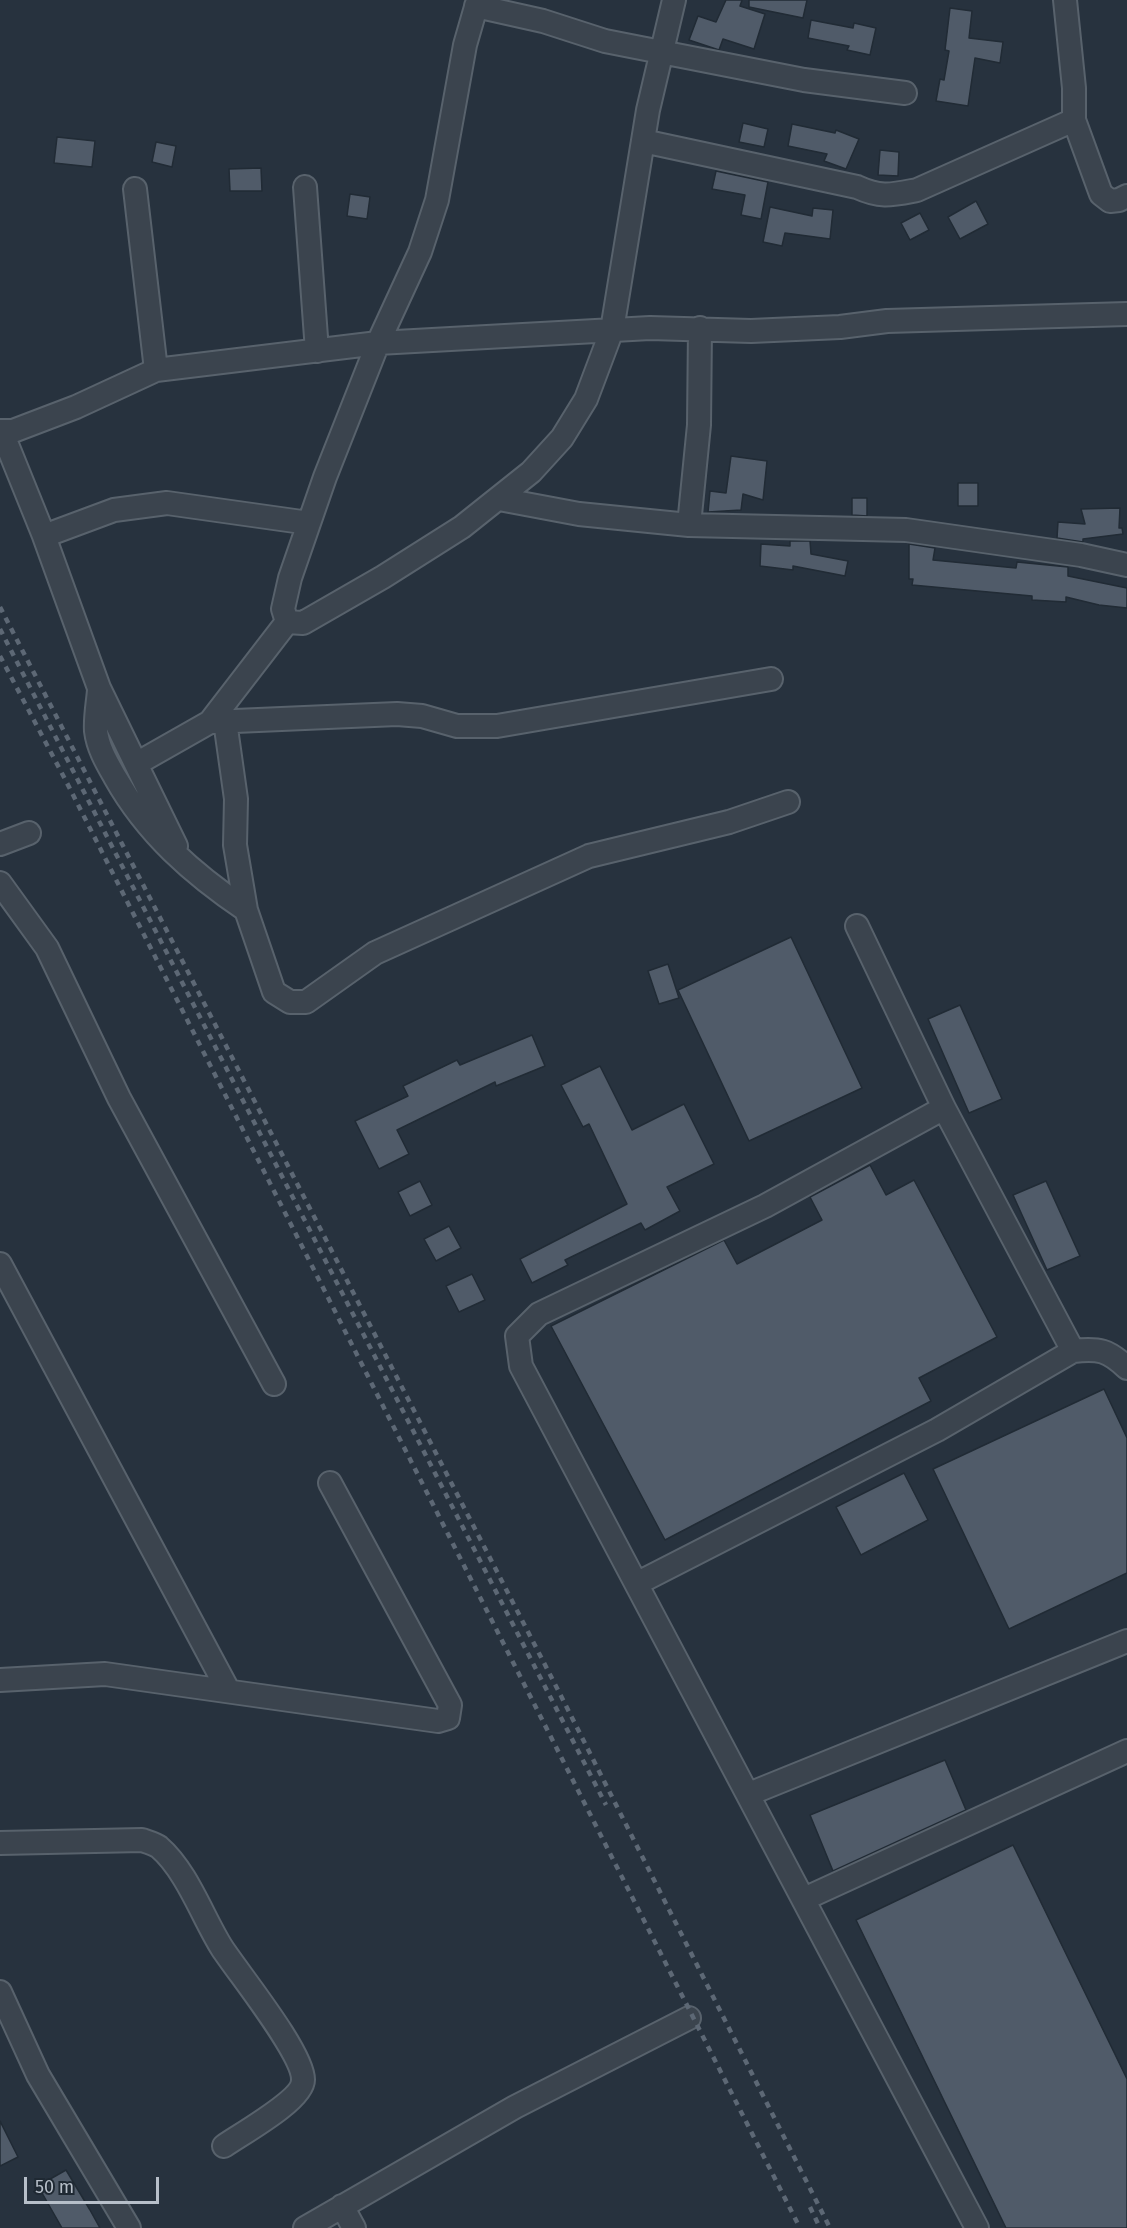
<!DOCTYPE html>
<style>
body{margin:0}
#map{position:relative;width:1127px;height:2228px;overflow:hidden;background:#27323e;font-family:"Fira Sans",sans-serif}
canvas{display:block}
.scale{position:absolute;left:24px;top:2177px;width:135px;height:27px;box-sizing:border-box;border:3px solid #b7bfc9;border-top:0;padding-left:8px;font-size:18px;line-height:21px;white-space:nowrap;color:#b7bfc9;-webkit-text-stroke:4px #1f2933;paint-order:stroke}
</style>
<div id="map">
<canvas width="1127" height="2228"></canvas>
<div class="scale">50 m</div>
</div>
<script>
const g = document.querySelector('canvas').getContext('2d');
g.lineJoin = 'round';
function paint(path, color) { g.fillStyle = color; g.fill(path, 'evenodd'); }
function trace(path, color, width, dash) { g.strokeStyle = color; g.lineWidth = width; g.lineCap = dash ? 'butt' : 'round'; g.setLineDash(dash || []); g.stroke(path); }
const building = new Path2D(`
 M726,0H742L740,6L765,14L754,49L723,39L719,50L689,40L698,16L716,22Z
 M749,0H807L803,18L749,7Z
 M950,8L972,11L969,38L1003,42L1000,63L975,58L968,106L936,101L940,79L944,80L949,51L945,50Z
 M811,20L853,28L854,23L876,28L870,55L847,50L849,46L808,38Z
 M743,123L768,129L764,147L739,142Z
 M792,124L835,133L836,130L859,139L846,169L824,161L827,154L788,146Z
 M57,137L95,141L92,167L54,163Z
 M156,142L176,146L172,167L152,162Z
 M880,150L899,152L898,176L878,175Z
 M261,168L262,191H230L229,169Z
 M716,171L768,182L761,219L741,215L745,195L712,189Z
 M350,194L370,197L367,219L347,216Z
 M976,201L988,224L960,239L948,217Z
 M770,207L812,216L813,208L833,210L830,239L785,233L782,246L763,242Z
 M920,213L929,230L910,240L901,223Z
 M731,456L767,461L763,500L743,494L741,510L708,512L710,491L726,493Z
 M958,483H978V506H958Z
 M852,498H867V516L852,515Z
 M1120,508L1119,528H1122L1123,534L1083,539V542L1057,538L1058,522L1085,524L1081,509Z
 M790,541H810L811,554L848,561L845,576L793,566V570L760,566L761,544L790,546Z
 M909,544L935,548L933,560L1016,568L1017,562L1068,567V576L1127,588V608L1099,605L1066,597V602L1032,600V596L912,585L913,579H909Z
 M791,937L862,1088L749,1141L678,990Z
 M668,964L679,998L659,1004L648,971Z
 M960,1005L1002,1099L969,1113L928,1019Z
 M532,1035L545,1066L496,1086L495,1082L397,1130L409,1154L379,1169L355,1121L408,1096L403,1086L457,1060L460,1065Z
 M600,1066L632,1130L684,1104L714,1164L667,1187L680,1211L645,1230L641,1223L565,1260L568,1265L532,1283L520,1259L627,1204L589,1124L583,1127L561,1085Z
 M870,1165L886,1195L914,1180L997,1337L919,1378L931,1401L665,1540L551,1326L724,1240L737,1264L822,1220L810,1197Z
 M420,1181L432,1205L410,1216L398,1192Z
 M1046,1181L1080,1256L1047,1270L1013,1195Z
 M449,1226L461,1248L436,1261L424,1239Z
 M472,1274L485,1300L459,1312L446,1286Z
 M1104,1389L1127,1438V1573L1009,1629L933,1469Z
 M904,1473L928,1520L861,1555L836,1507Z
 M945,1760L966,1810L833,1871L810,1815Z
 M1013,1845L1127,2079V2228H1006L856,1920Z
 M0,2121L18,2157L0,2166Z
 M66,2170L90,2210L100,2228H62L38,2186Z`);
paint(building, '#505b69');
trace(building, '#212b35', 1.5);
const minor = new Path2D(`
 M1065,0L1074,88V120L1101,194L1110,201L1119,200L1127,196
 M476,6L543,21L605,41L661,52L804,80L905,93
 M643,141L857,187C881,198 891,195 917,190L1074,120
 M305,187L317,351
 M135,189L156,370
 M0,431H13L76,407L156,370L378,343L650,328L751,331L840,327L887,321L1127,314
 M2,432L44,536L99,688L136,764L210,722L287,622
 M499,499L579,514L689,525L906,530L1081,555L1127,565
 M689,525L699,425L700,328
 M44,536L114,510L167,503L309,523
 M287,622L303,623L383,577L462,527L531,472L562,438L586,399L612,330L648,110L674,0
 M287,622L283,609L290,578L325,477L378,343L420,252L437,200L465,45L478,0
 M99,690C98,703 95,718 96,731C98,748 107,763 115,777C147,834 193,874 246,910
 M225,721L236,799L235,845L246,910L274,992L290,1002H306L375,953L589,856L729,822L788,802
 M212,722L397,714L422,716L457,726H497L771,679
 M136,764L176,846
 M0,844L29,833
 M0,883L47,948L119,1098L274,1384
 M857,926L944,1108L1073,1351
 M944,1108L765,1206L539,1314L517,1336L521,1366L977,2228
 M0,1264L228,1690
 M638,1583L937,1430L1073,1351C1099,1348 1108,1350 1127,1368
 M0,1680L105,1674L438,1721L448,1718L450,1705L330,1483
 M749,1794L1127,1641
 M0,1843L142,1840C148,1842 155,1844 159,1847C187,1871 203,1918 222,1948C239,1974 304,2054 303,2080C303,2100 241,2134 224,2146
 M804,1899L1127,1751
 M0,1992L38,2075L129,2228
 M342,2206L354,2228
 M305,2228L515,2107L689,2018`);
trace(minor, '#58626c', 26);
trace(minor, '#3b444e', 22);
trace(new Path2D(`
 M0,607L559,1692L830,2228
 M0,629L606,1805
 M0,656L66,781L800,2228
 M810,2207L820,2228`), '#5d6875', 4.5, [6, 6]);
</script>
